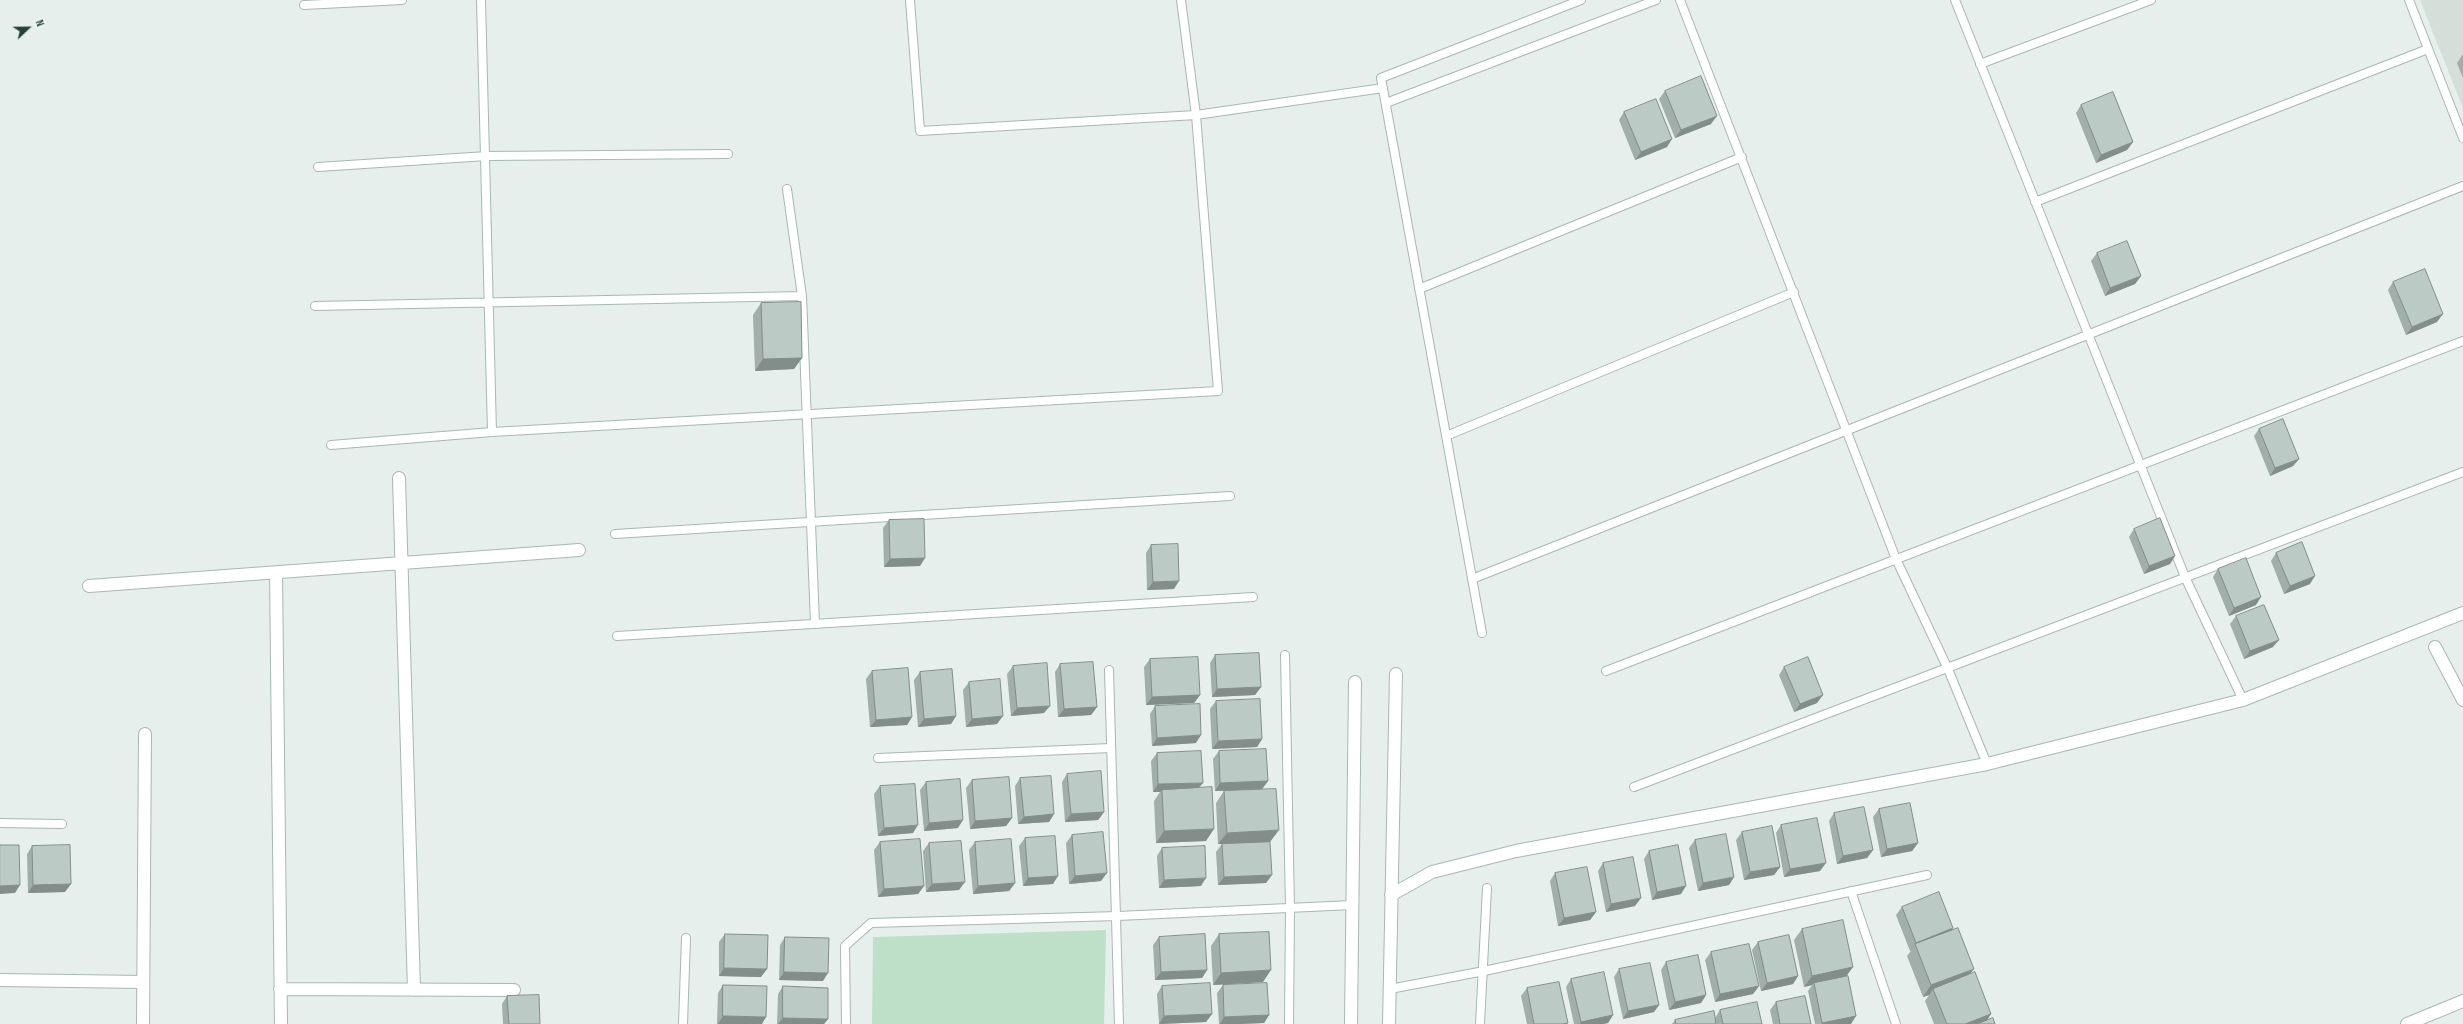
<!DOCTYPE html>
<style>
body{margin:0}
#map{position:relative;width:2463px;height:1024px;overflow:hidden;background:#e6efeb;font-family:"Sofia Sans Condensed",sans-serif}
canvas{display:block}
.north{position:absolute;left:8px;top:8px;width:40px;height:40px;-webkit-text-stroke:3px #f7fbf9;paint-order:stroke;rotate:68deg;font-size:11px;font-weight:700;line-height:16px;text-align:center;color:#24423a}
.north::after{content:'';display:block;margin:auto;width:14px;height:18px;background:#24423a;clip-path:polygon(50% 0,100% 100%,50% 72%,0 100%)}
</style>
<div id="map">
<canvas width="2463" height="1024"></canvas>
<div class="north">N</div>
</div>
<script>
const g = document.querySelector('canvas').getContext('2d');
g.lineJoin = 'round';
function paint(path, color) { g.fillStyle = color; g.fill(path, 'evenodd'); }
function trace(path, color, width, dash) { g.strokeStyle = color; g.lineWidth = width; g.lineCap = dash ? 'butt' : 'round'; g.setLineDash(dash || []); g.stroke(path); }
paint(new Path2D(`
 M2420,0H2463V108Z`), '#d4dfda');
paint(new Path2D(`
 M1106,930L1104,1024H872L873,937Z`), '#bfe0c8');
const service = new Path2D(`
 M481,0C486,144 487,288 492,432
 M910,0L920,131L1196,115L1383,88
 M1680,0L1896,559L1948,669L1987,764
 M1955,0L2185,577L2243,700
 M2409,0L2463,138
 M304,5L402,0
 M1980,64L2151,0
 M1386,103L1656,0
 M318,167L487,156L728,154
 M787,189L802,296L815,624
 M2035,202L2428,49
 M1419,289L1742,157
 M315,306L802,296
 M1446,436L1794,292
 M331,445L492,432L1218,391L1196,115L1181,0
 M615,534L1230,496
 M1472,579L2463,186
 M1482,633L1381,78L1581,0
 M617,636L1253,597
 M1285,655L1290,908L1289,1024
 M1109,670L1119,1024
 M1606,671L2463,341
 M878,758L1111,748
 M1634,787L2463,472
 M0,823L62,824
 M1851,891L1896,1024
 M1390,989L1484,971L1927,875
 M683,1024L686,938
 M846,1024L845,946L871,923L1118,916L1352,905
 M1480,1024L1487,888`);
const minor = new Path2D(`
 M399,478L414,990
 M276,572L281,1024
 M89,586L579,550
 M2435,647L2463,700
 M1391,895L1432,872L1516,851L1987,764L2243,700L2463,613
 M0,980L143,982
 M280,989L514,990
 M143,1024L145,734
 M1351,1024L1355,682
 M1389,1024L1396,674
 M2407,1024L2463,1001`);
trace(service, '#a8b8b2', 10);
trace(minor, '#a8b8b2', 14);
trace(service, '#fff', 8);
trace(minor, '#fff', 12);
paint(new Path2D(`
 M2463,54V78L2457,63Z
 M1665,91L1711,124L1675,138L1659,99Z
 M2081,105L2133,142L2127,150L2096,163L2076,113Z
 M1624,112L1667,147L1635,160L1619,120Z
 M2097,253L2141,276L2135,284L2105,296L2091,261Z
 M2393,282L2437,322L2406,335L2388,290Z
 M761,303L802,358L794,369L755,371L753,315Z
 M2259,429L2299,459L2293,466L2270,476L2254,436Z
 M889,520L920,566L884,567L883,528Z
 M2134,529L2175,556L2170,564L2144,574L2129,537Z
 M1151,545L1174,589L1147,590L1146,553Z
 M2276,553L2310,584L2284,594L2271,561Z
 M2218,569L2256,605L2229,616L2213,577Z
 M2236,616L2273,647L2244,659L2230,624Z
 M1215,655L1261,687L1255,695L1212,697L1210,663Z
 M1150,659L1200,695L1194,703L1146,705L1144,667Z
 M1060,664L1097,707L1091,715L1058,717L1055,672Z
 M1013,666L1044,713L1011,716L1007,674Z
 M1784,667L1817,703L1794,712L1779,675Z
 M872,671L912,717L907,725L870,727L866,679Z
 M920,672L956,716L951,724L918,727L914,680Z
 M969,682L997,724L966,727L963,690Z
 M1216,701L1262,739L1257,747L1212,749L1210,709Z
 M1155,706L1196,743L1152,746L1150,714Z
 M1219,751L1268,781L1262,789L1215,791L1213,759Z
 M1157,753L1199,788L1206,841L1156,843L1154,801L1160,792H1153L1151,761Z
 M1067,774L1104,812L1098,820L1065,822L1062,782Z
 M1020,778L1054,814L1049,822L1018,824L1015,786Z
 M972,780L1012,818L1006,826L970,829L966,788Z
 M926,782L958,828L924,831L920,790Z
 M880,786L913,833L878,836L874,794Z
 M1224,791L1270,842L1266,883L1218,885L1216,852L1222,844H1218L1216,803Z
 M1879,809L1918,843L1912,851L1881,857L1873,817Z
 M1834,813L1873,850L1867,858L1837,864L1829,821Z
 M1781,825L1820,871L1784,877L1776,833Z
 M1742,832L1780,867L1774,875L1744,880L1736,840Z
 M1072,835L1101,881L1069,884L1066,843Z
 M1025,838L1053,884L1023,886L1019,846Z
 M1695,840L1734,877L1729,885L1698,891L1689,848Z
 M880,842L924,886L918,894L878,897L874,850Z
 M975,842L1015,883L1009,891L973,894L969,850Z
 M929,843L959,890L926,892L923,851Z
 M32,846L65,892L28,893L27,854Z
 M1162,848L1201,886L1159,888L1157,856Z
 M1649,851L1681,894L1652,900L1644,859Z
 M1603,863L1635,906L1606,912L1598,871Z
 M1555,873L1596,912L1590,920L1558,926L1550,881Z
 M1902,907L1952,930L1969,975L1991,1014L1987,1020L1995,1024H1934L1925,1001L1929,995L1923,997L1907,956L1911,951H1910L1896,915Z
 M1802,929L1846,976L1851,1024H1815L1808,991L1812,985L1804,987L1794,940Z
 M725,934L761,977L719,976V942Z
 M1219,934L1263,982L1213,985L1211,946Z
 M785,937L823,981L779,980L780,945Z
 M1159,937L1207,970L1202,978L1155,980L1153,945Z
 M1758,942L1798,976L1793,984L1761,991L1752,950Z
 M1711,952L1759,986L1753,994L1715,1002L1705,960Z
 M1666,962L1706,995L1701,1003L1669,1010L1661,970Z
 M1619,969L1659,1005L1654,1012L1623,1019L1614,977Z
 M1571,979L1613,1015L1608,1023L1603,1024H1574L1566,987Z
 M723,985L762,1024H717L718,993Z
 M1223,985L1269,1015L1264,1023L1238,1024H1219L1217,993Z
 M783,986L828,1019L824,1024H777L778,994Z
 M1162,986L1212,1014L1206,1022L1159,1024L1157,994Z
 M1527,988L1568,1023L1567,1024H1527L1521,996Z
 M507,996L540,1024H503L502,1004Z
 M1776,1002L1811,1024H1773L1770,1010Z
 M1720,1010L1762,1024H1672L1675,1020L1715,1018Z`), '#a1aea9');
paint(new Path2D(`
 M1717,116L1711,124L1675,138L1681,130Z
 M1672,139L1667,147L1635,160L1641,152Z
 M2133,142L2127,150L2096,163L2101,155Z
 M2141,276L2135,284L2105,296L2110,288Z
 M2443,314L2437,322L2406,335L2412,327Z
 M802,358L794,369L755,371L763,359Z
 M2299,459L2293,466L2270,476L2275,468Z
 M2175,556L2170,564L2144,574L2149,566Z
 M925,558L920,566L884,567L890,559Z
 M2315,576L2310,584L2284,594L2290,586Z
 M1179,581L1174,589L1147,590L1153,582Z
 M2261,597L2256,605L2229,616L2234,608Z
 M2279,640L2273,647L2244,659L2250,651Z
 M1261,687L1255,695L1212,697L1217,689Z
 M1200,695L1194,703L1146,705L1152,697Z
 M1823,695L1817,703L1794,712L1800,704Z
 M1050,706L1044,713L1011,716L1017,708Z
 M1097,707L1091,715L1058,717L1064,709Z
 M956,716L951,724L918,727L924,719Z
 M1003,716L997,724L966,727L972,719Z
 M912,717L907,725L870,727L876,720Z
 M1201,735L1196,743L1152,746L1157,738Z
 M1262,739L1257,747L1212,749L1218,741Z
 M1268,781L1262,789L1215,791L1220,783Z
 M1203,783L1197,790H1162L1160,792H1153L1158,784Z
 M1104,812L1098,820L1065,822L1071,814Z
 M1054,814L1049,822L1018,824L1024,817Z
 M1012,818L1006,826L970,829L975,821Z
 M963,820L958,828L924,831L929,823Z
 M918,825L913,833L878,836L884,828Z
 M1214,829L1206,841L1156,843L1164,831Z
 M1279,830L1270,842L1218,844L1227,833Z
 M1918,843L1912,851L1881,857L1887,849Z
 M1873,850L1867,858L1837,864L1843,856Z
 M1826,863L1820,871L1784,877L1790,869Z
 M1780,867L1774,875L1744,880L1750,872Z
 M1107,873L1101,881L1069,884L1075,876Z
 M1272,875L1266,883L1218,885L1224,877Z
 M1058,876L1053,884L1023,886L1028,878Z
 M1734,877L1729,885L1698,891L1703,883Z
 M1206,878L1201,886L1159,888L1164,880Z
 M965,882L959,890L926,892L932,884Z
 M1015,883L1009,891L973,894L978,886Z
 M71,884L65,892L28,893L33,885Z
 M20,885L15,893L0,894V886Z
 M924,886L918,894L878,897L884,889Z
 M1686,886L1681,894L1652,900L1657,892Z
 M1641,898L1635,906L1606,912L1611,904Z
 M1596,912L1590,920L1558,926L1564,918Z
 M1953,928L1948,936L1915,944L1910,951L1916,943Z
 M1853,967L1845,978L1814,983L1812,985L1804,987L1812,976Z
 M724,968L767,969L761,977L719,976Z
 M1974,969L1965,980L1933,989L1929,995L1923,997L1931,985Z
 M1207,970L1202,978L1155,980L1161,972Z
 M1271,970L1263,982L1213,985L1221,973Z
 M784,972L828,973L823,981L779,980Z
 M1798,976L1793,984L1761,991L1767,983Z
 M1759,986L1753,994L1715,1002L1720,994Z
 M1706,995L1701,1003L1669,1010L1675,1002Z
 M1659,1005L1654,1012L1623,1019L1628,1011Z
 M1212,1014L1206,1022L1159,1024L1164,1016Z
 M1991,1014L1984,1024H1965Z
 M1269,1015L1264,1023L1238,1024H1220L1224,1017Z
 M1613,1015L1608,1023L1603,1024H1580L1581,1022Z
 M723,1016L766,1017L762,1024H718Z
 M1856,1016L1851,1024H1822V1023Z
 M783,1018L828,1019L824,1024H778Z`), '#838d89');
const building = new Path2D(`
 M1701,76L1717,116L1681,130L1665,91Z
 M2113,92L2133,142L2101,155L2081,105Z
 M1656,99L1672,139L1641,152L1624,112Z
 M2127,241L2141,276L2110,288L2097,253Z
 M2425,269L2443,314L2412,327L2393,282Z
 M801,302L802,358L763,359L761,303Z
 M2283,419L2299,459L2275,468L2259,429Z
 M2160,518L2175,556L2149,566L2134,529Z
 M924,519L925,558L890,559L889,520Z
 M2302,542L2315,576L2290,586L2276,553Z
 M1178,544L1179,581L1153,582L1151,545Z
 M2246,558L2261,597L2234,608L2218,569Z
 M2264,605L2279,640L2250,651L2236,616Z
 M1259,653L1261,687L1217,689L1215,655Z
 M1198,657L1200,695L1152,697L1150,659Z
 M1808,657L1823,695L1800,704L1784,667Z
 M1093,662L1097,707L1064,709L1060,664Z
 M1047,663L1050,706L1017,708L1013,666Z
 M908,668L912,717L876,720L872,671Z
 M952,669L956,716L924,719L920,672Z
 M1000,679L1003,716L972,719L969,682Z
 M1260,699L1262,739L1218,741L1216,701Z
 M1200,704L1201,735L1157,738L1155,706Z
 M1266,749L1268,781L1220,783L1219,751Z
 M1201,751L1203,783L1158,784L1157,753Z
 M1101,771L1104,812L1071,814L1067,774Z
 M1051,776L1054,814L1024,817L1020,778Z
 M1009,777L1012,818L975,821L972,780Z
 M960,779L963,820L929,823L926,782Z
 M915,784L918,825L884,828L880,786Z
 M1212,787L1214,829L1164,831L1162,790Z
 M1276,789L1279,830L1227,833L1224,791Z
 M1910,803L1918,843L1887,849L1879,809Z
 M1864,807L1873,850L1843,856L1834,813Z
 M1817,818L1826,863L1790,869L1781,825Z
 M1772,826L1780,867L1750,872L1742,832Z
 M1103,832L1107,873L1075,876L1072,835Z
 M1726,834L1734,877L1703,883L1695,840Z
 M1055,836L1058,876L1028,878L1025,838Z
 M920,839L924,886L884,889L880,842Z
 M1011,839L1015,883L978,886L975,842Z
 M961,841L965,882L932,884L929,843Z
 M1270,842L1272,875L1224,877L1222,844Z
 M0,845H19L20,885L0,886Z
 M70,845L71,884L33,885L32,846Z
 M1678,845L1686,886L1657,892L1649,851Z
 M1205,846L1206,878L1164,880L1162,848Z
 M1633,857L1641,898L1611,904L1603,863Z
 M1587,867L1596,912L1564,918L1555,873Z
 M1939,892L1953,928L1916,943L1902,907Z
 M1843,920L1853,967L1812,976L1802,929Z
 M1958,928L1974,969L1931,985L1915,944Z
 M1269,932L1271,970L1221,973L1219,934Z
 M725,934L768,935L767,969L724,968Z
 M1205,934L1207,970L1161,972L1159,937Z
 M1789,935L1798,976L1767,983L1758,942Z
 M785,937L829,938L828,973L784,972Z
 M1749,944L1759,986L1720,994L1711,952Z
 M1698,955L1706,995L1675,1002L1666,962Z
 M1650,963L1659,1005L1628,1011L1619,969Z
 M1604,972L1613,1015L1581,1022L1571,979Z
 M1975,972L1991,1014L1965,1024H1947L1933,989Z
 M1848,976L1856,1016L1822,1023L1814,983Z
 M1559,982L1568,1023L1562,1024H1534L1527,988Z
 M1210,983L1212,1014L1164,1016L1162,986Z
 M1267,983L1269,1015L1224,1017L1223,985Z
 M723,985L767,986L766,1017L723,1016Z
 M783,986L828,988V1019L783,1018Z
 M539,995L540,1024H509L507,996Z
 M1805,996L1811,1024H1780L1776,1002Z
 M1757,1002L1762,1024H1723L1720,1010Z
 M1714,1011L1716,1024H1676L1675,1020Z
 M1993,1018L1995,1024H1977Z`);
paint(building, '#bbcac4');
trace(building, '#838d89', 1);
</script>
